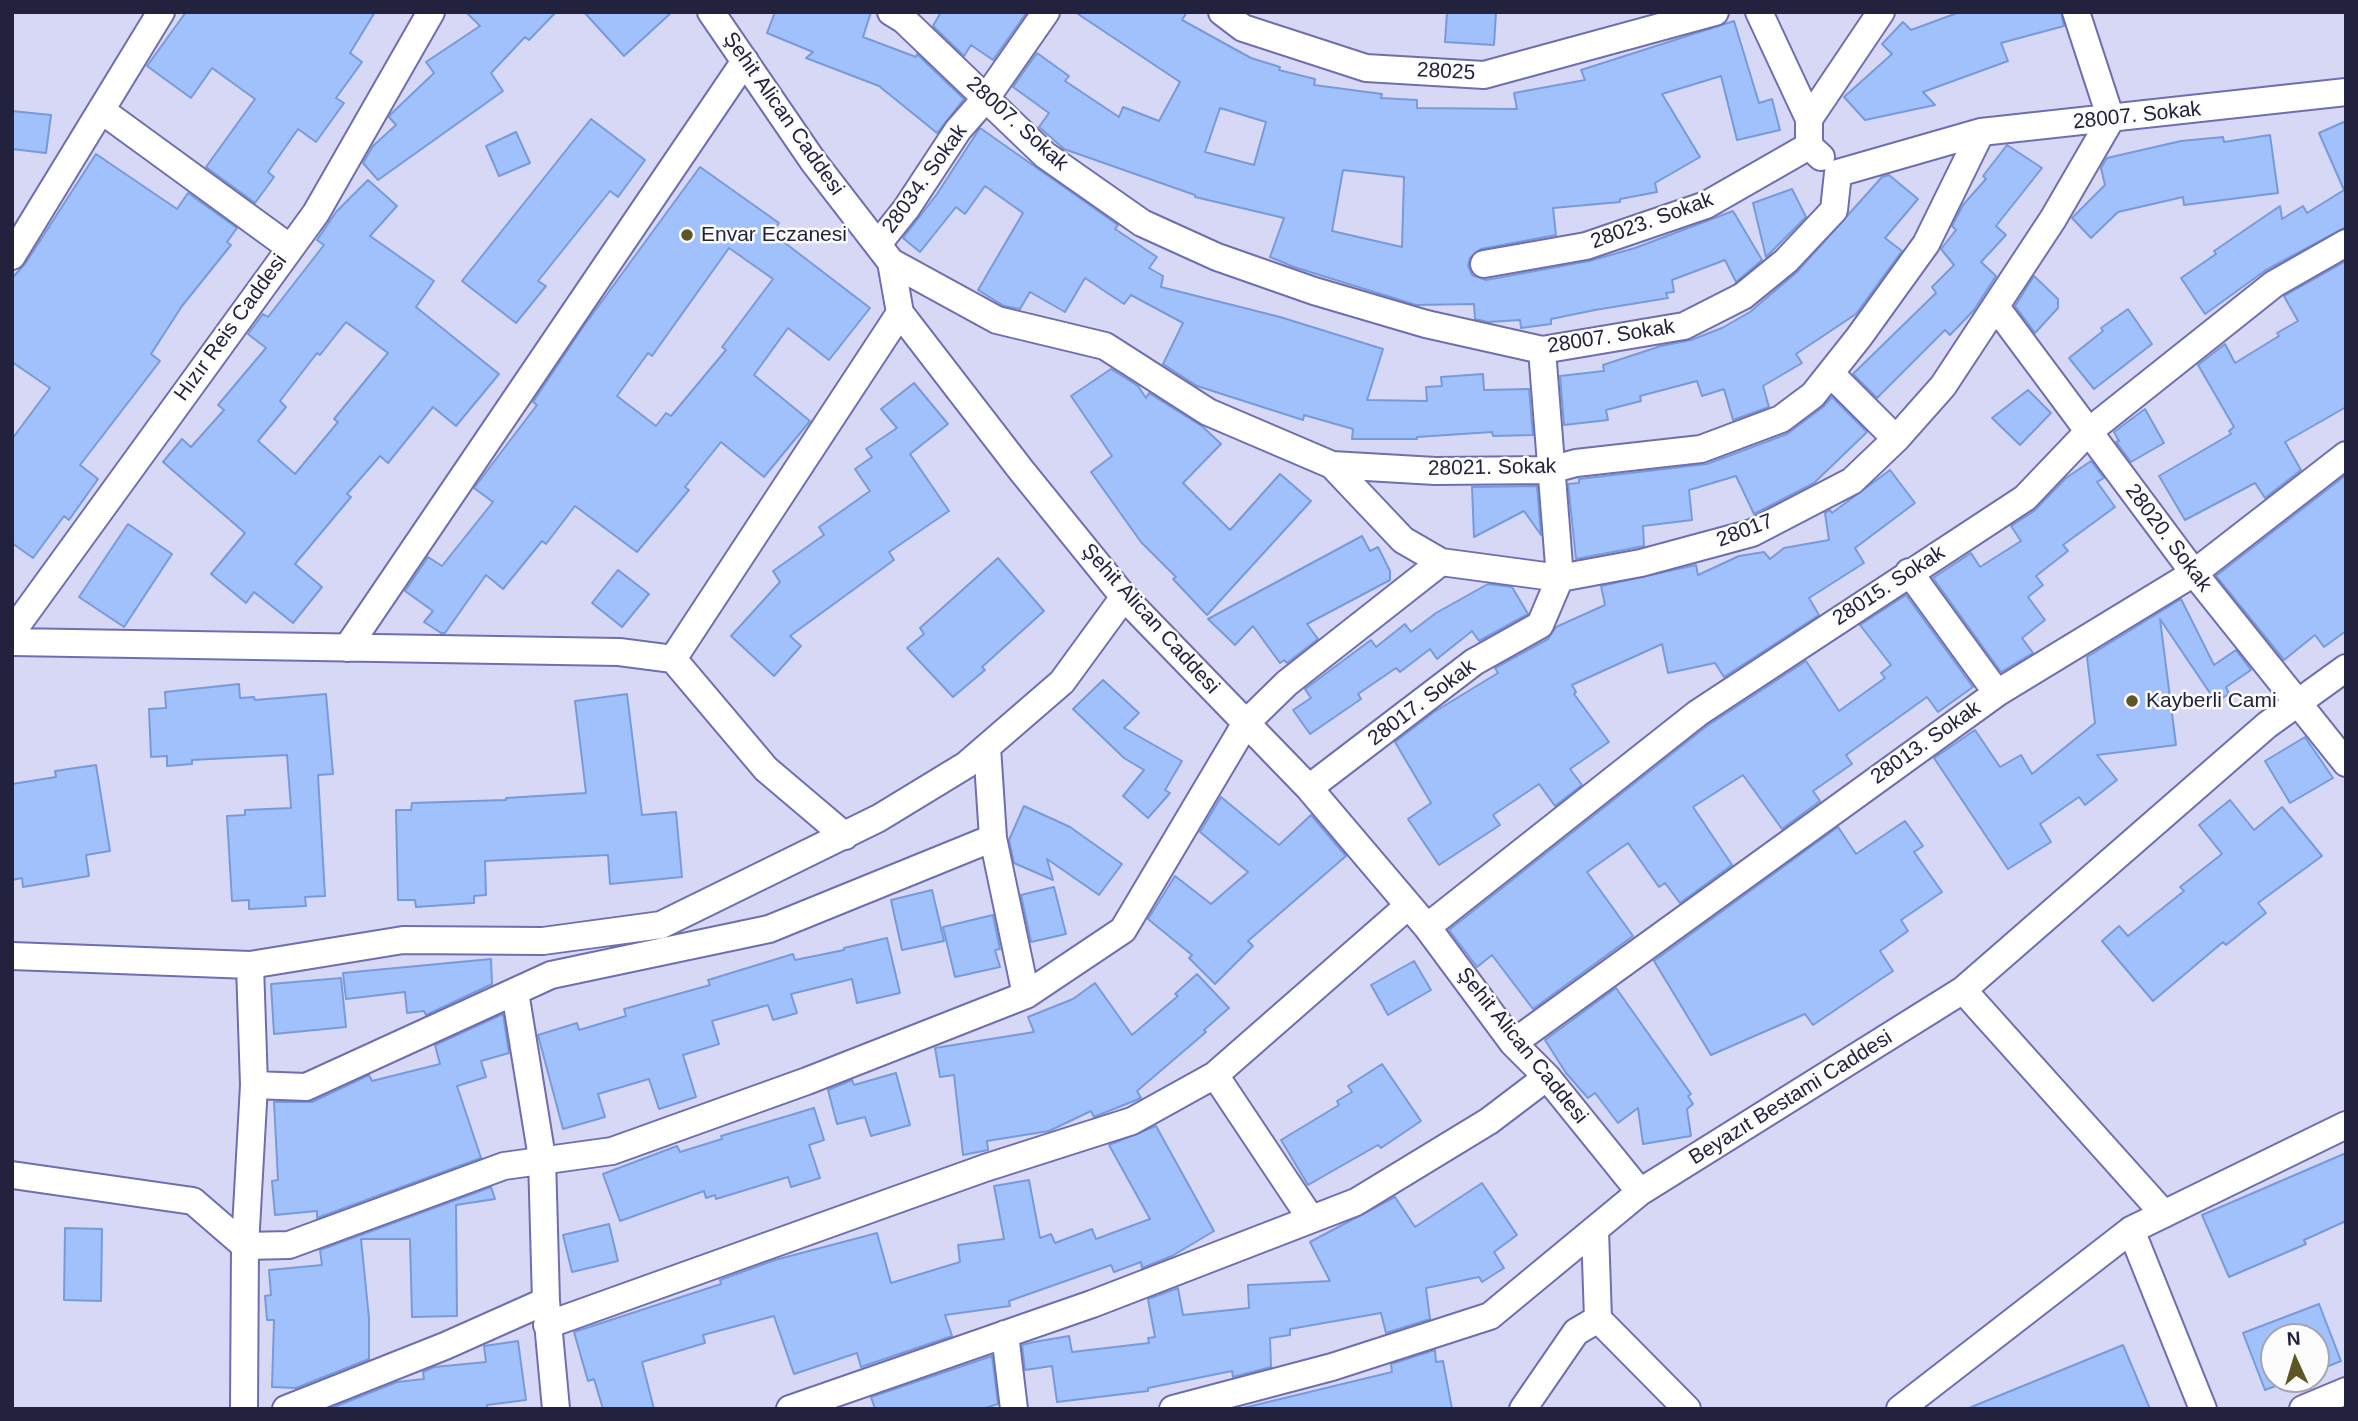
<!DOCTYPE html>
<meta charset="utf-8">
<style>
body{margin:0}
#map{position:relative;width:2358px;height:1421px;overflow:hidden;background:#d7d8f6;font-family:Arial,sans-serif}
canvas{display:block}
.frame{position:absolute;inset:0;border:14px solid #22223e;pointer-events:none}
.north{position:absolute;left:2260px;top:1323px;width:70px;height:70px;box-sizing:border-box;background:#fcfcfc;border:2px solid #a5a5b0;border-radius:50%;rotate:356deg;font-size:19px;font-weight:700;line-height:28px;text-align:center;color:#22223e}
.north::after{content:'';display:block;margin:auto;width:24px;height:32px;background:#5e5724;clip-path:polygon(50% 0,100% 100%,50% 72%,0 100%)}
</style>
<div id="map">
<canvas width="2358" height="1421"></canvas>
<div class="frame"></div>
<div class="north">N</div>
</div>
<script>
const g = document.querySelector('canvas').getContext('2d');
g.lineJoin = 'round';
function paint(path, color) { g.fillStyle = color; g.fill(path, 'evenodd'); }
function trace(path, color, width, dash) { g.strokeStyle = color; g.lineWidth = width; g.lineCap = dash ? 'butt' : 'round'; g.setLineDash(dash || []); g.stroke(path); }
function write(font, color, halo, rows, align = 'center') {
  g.font = font + ' Arial,sans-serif'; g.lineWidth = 5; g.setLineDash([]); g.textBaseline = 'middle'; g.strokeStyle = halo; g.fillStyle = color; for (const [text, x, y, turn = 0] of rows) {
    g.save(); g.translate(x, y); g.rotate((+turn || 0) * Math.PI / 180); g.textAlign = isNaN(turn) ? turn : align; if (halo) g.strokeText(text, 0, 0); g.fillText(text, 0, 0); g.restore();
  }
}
const building = new Path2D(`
 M186,12H375L350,53L362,62L336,98L344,103L316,142L298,129L268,172L274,177L255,203L206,167L255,99L212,68L191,98L147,66Z
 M466,12H556L529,40L525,37L491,73L503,91L378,180L363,163L373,146L396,125L389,117L391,114L434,73L426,62L480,26Z
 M584,12H672L624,56Z
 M775,12H871L863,37L916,57L917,54L964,99L937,133L879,86L806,58L813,52L767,33Z
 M941,12H1027L993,60L971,45L964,56L933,26Z
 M1075,12H1187L1182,20L1251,58L1280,67L1279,70L1315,79L1314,85L1382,94L1381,98L1417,100V108L1517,109L1514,93L1585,80L1581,70L1734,21L1759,103L1772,99L1780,130L1737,140L1721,76L1662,94L1700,157L1655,183L1657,192L1620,199V202L1553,208L1556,235L1481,249L1470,258L1468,266L1472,275L1486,280L1589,261L1635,248L1733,211L1762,260L1736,282L1725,260L1672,280L1674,292L1666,293L1668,298L1595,310L1551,319V324L1521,328L1520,320L1488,322L1475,319L1474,304L1416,305L1294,267L1270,257L1284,218L1195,197V195L1064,149L1039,127L1049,113L1013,87L1037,53L1069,76L1065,81L1119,117L1123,107L1159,121L1180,82ZM1220,108L1266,122L1254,165L1205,152ZM1343,170L1404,177L1402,247L1332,231Z
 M1447,12H1496L1494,45L1445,42Z
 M1960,12H2061L2064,26L2001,43L2008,61L1923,92L1935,105L1865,120L1844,97L1892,54L1882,44L1903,22L1911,30Z
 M12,111L51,115L46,153L12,149Z
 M591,119L645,160L618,197L610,191L538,281L546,286L516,323L462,281Z
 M2346,121V227L2266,270L2205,314L2181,278L2216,254L2214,251L2280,206L2282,219L2303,206L2307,213L2344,190L2319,133Z
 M980,128L1118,225L1115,229L1157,257L1149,268L1163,276L1161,287L1280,317L1383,349L1367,400L1427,401L1426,387L1442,386L1441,377L1483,374L1484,390L1529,389L1533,435L1493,436L1492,432L1417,437V439H1352L1353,429L1304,415L1303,420L1197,386L1163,364L1183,323L1131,295L1124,304L1085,278L1065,312L1030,292L1020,309L1004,306L978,290L1023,213L985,186L965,214L956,207L920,252L903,238L937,194Z
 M516,132L530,163L499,176L486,146Z
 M2270,135L2278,193L2184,205L2183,197L2118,212L2091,238L2072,218L2105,185L2101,168L2107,158L2181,141L2223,137L2224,142Z
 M2007,145L2042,168L1996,226L2006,235L1981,262L1996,276L1974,310L1950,335L1945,330L1877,398L1853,374L1936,293L1932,287L1954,265L1941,249L1956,230L1952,226L1963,205L1986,179L1983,176Z
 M96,154L177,209L188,193L237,228L227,242L231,245L182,306L151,354L160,361L80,465L98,479L69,520L64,516L33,558L12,543V439L50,388L12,362V278L25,264Z
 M700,167L779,223L772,233L870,308L829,360L788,328L754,375L810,421L764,477L721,442L685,487L689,490L637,552L575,506L546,544L542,541L503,589L486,575L445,633H441L424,622L433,611L405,591L428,557L442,566L493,502L474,488L537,405L533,402L583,327ZM729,248L773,279L722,347L726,350L671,416L666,413L656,426L617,396L648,353L652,356Z
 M1889,175L1918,199L1885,238L1902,251L1856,314L1796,354L1802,363L1763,386L1769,407L1733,420L1724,389L1702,396L1697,381L1640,396L1641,401L1606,410L1608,420L1564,425L1560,376L1604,371L1603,365L1661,346L1691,340L1722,328L1750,312L1797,272L1882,177Z
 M368,180L397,206L370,236L434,281L416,307L499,374L456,426L433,407L388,463L380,456L347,494L351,497L295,564L322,587L293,623L254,592L246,603L211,574L245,533L163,462L182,439L191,447L224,410L218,405L266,348L248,334L263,314L268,317L324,245L317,240L336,212ZM346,322L388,353L334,419L338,422L295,474L258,441L286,407L280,401L317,353L320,355Z
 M1792,189L1806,217L1766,257L1753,203Z
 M2346,261V407L2285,442L2301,470L2265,498L2255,483L2185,520L2159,476L2231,434L2229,431L2234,427L2198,365L2225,344L2235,363L2279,336L2277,333L2298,321L2284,296Z
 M2034,276L2058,299V308L2035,333L2015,306Z
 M2128,309L2152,344L2094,389L2069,358L2103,331L2101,328Z
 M1111,369L1138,386L1146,398L1149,393L1203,427L1221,444L1183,483L1230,530L1280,474L1311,501L1207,615L1173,579L1176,577L1141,542L1091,472L1112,456L1071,396Z
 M914,383L948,424L910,454L949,511L889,552L894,560L790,636L801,646L774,676L731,636L780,582L773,571L824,535L819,527L870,491L855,469L872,457L866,449L897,428L881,409Z
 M2028,390L2051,413L2020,445L1992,418Z
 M1832,397L1867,432L1814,483L1754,514L1736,476L1689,490L1692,520L1643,526L1644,546L1576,559L1568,484L1579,483V479L1707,464L1787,434L1823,407Z
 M2145,409L2164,443L2131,462L2116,442L2119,441L2114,432Z
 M2091,461L2104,478L2097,482L2115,507L2063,545L2068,551L2036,576L2043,585L2028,597L2045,620L2022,638L2033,653L2001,672L1933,578L1971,553L1980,567L2021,541L2011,526L2034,511L2066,478Z
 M1890,470L1915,503L1855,548L1864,563L1809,598L1819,615L1724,677L1715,663L1668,673L1662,644L1572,685L1576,692L1574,694L1609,742L1570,769L1582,785L1555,806L1539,784L1493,815L1500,825L1439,865L1408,819L1431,803L1395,742L1434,712L1498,673L1495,668L1548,639L1556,627L1605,605L1601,586L1696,565L1698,575L1739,556L1764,552L1770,559L1784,548L1829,540L1825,513L1830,510L1832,513Z
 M2346,475V631L2324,647L2315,635L2284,660L2216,576Z
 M1537,486L1541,535L1524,511L1474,537L1472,487Z
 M128,524L172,554L124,627L79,597Z
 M1362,536L1370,551L1378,547L1390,571V580L1307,624L1318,639L1287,663L1284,660L1280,663L1253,626L1235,645L1208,619Z
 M998,558L1044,611L982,667L985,670L953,697L907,648L924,634L920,628Z
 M618,570L649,594L622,627L592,603Z
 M1488,584L1512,587L1528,614L1479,641L1472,631L1437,659L1430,649L1400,672L1396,668L1358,694L1361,699L1310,734L1293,710L1311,698L1305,689L1371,640L1376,647L1405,624L1411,632L1436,613Z
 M1906,595L1973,687L1938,712L1927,697L1846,755L1852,764L1813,791L1820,801L1782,829L1743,775L1693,807L1732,865L1680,903L1665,883L1659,887L1628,843L1587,872L1633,936L1533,1009L1492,955L1477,967L1449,930L1707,726L1806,661L1839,711L1885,678L1881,673L1891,665L1860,625Z
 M2181,599L2214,665L2236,650L2251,670L2226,687L2229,694L2216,702L2160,619L2176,745L2097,755L2117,780L2085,805L2079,797L2040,824L2051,842L2008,869L1934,758L1975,730L2000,767L2021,755L2032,774L2095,723L2087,657Z
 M1103,680L1139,713L1124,728L1182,761L1165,790L1170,793L1148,818L1123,796L1144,770L1124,758L1073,709Z
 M239,684L240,698L254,697L255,700L326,694L333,774L318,775L325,896L305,897L306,906L249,909V900L232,901L227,816L245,815V810L291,808L287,755L192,760V764L167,766V756L151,757L149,709L166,708L165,692Z
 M627,694L642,815L676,812L682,877L610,884L608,855L485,861L486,895L474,896V903L416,907L415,900H398L396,810H411L412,803L506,800V798L586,793L575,701Z
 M2305,737L2333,778L2290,803L2265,761Z
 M96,765L110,851L86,855L89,876L23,887L22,878L12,880V784L56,777L55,771Z
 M1221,797L1279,845L1311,815L1346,856L1248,941L1253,946L1215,984L1189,958L1192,955L1148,919L1175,876L1211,904L1248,872L1200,832Z
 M2230,800L2254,830L2282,807L2322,856L2258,903L2266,913L2226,945L2223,942L2153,1001L2102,941L2119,926L2128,936L2184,891L2180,887L2222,854L2199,825Z
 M1024,806L1070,827L1122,864L1099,895L1047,859L1053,880L1014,863L1009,840Z
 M1905,821L1923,846L1914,852L1942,892L1901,920L1908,931L1880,951L1893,971L1813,1025L1805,1014L1711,1055L1654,961L1838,827L1856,854Z
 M1054,887L1066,934L1031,942L1021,895Z
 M932,890L944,941L902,950L891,900Z
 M993,915L1000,949L995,950L1000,967L955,977L943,927Z
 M887,938L900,993L857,1003L852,979L791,994L797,1013L773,1020L768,1005L712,1021L719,1044L683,1055L696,1097L659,1109L649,1079L598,1094L605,1117L563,1129L538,1035L577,1023L579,1030L626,1016L624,1009L703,987L710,985L708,980L793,954L795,960L844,950V948Z
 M491,959L492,984L426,1015L424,1011L407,1013L405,992L346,999L343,973Z
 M1414,961L1431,990L1388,1015L1371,985Z
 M1197,974L1229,1008L1204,1030L1206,1032L1137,1091L1141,1098L1094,1117L1091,1111L1049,1131L987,1141L988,1150L963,1155L954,1075L940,1077L935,1048L1034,1032L1028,1017L1073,999L1095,983L1132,1035L1178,996L1175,994Z
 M341,978L346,1027L274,1034L271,984Z
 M1616,988L1691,1094L1688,1096L1693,1104L1687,1109L1691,1136L1643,1144L1638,1108L1618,1123L1595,1093L1588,1098L1566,1073L1545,1040Z
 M503,1014L509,1053L481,1061L486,1077L457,1086L481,1158L317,1218V1211L275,1215L272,1181L278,1180L274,1102H312L369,1075L372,1081L440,1064L435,1045Z
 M1382,1064L1421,1121L1381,1148L1378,1145L1308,1185L1281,1140L1339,1105L1337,1101L1352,1092L1348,1086Z
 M896,1073L910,1125L871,1136L865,1117L837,1124L828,1090L852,1080L854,1085Z
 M814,1108L824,1140L809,1145L820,1178L791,1187L788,1177L716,1199L715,1195L706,1198L704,1191L620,1221L603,1174L677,1146L680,1152L722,1139L721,1136Z
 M1156,1126L1214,1231L1172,1256L1142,1268L1141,1262L1114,1272L1111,1265L1009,1301L1010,1306L945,1315L952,1336L861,1367L857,1353L794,1374L774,1316L703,1335L705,1343L642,1362L654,1409H603L594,1379L588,1381L574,1332L721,1284L720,1280L775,1260L877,1233L891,1283L960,1262L958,1245L1004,1239L994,1186L1029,1180L1040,1238L1051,1234L1055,1243L1092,1229L1096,1239L1150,1219L1109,1145Z
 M2346,1153V1221L2304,1240L2306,1244L2229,1277L2202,1215Z
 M1482,1183L1517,1235L1494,1252L1504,1268L1482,1282L1479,1277L1426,1288L1430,1319L1386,1333L1381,1313L1290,1329V1335L1270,1338L1271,1367L1233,1377L1232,1371L1148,1388V1391L1057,1402L1052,1366L1025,1370L1022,1345L1034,1342L1069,1336L1072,1352L1149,1343L1148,1338L1155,1337L1148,1299L1178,1288L1183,1315L1249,1308L1248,1285L1330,1281L1310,1242L1395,1197L1415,1227Z
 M491,1187L495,1199L456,1205L457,1316L412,1317L410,1239H361L369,1318V1359L296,1388L272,1387L274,1320H267L265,1296L271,1295L269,1270L322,1265L320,1250Z
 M609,1224L618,1261L572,1272L563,1235Z
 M65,1228L102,1229L101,1301L64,1300Z
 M2319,1304L2341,1361L2316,1371V1337H2274V1379H2294L2265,1390L2243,1333Z
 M518,1341L526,1400L487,1405V1409H329L397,1382L424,1379L423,1372L434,1367L486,1362L484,1346Z
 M2123,1345L2150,1409H1969V1408Z
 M1435,1350L1436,1362L1443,1361L1452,1409H1239L1392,1372L1391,1364Z
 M992,1356L998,1404L982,1409H875L871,1397Z`);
paint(building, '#a1c1fd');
trace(building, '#789ad8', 2);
const street = new Path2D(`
 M711,12L813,161L891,262L900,313L1021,470L1124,597L1309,788L1427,927L1513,1043L1547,1077L1640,1192
 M891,12L904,20L1045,155L1142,223L1217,257L1314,291L1426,324L1542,350L1684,326L1743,296L1786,261L1834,210L1838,173
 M1222,12L1243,28L1366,68L1484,75L1715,12
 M1759,12L1809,119V146L1821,157
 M101,110L289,247
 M1809,119L1881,12
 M1838,173L1981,132L2346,92
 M878,244L906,209L958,130L986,98L1046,12
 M12,256L161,12
 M891,262L997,320L1105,346L1208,412L1332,465L1435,471L1550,470L1576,463L1701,449L1781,419L1813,395L1859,337L1926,244L1981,132
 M1484,264L1586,246L1706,205L1809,146
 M1996,307L2194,573L2346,763
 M1831,374L1896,439
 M1332,465L1403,540L1441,562
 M1909,572L1997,693
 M12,632L316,213L431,12
 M12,642L619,652L673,659L766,769L845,836
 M347,648L745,61
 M673,659L900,313
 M987,747L993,838L1026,995
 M1309,788L1474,662L1540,625L1560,578L1542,350
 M1427,927L1698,713L2025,498L2088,432L2274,284L2346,243
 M12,956L250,965L403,940L543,941L661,925L879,818L966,765L1062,682L1124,597
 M1963,990L2164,1214
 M515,992L542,1158L546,1301L556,1409
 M1513,1043L1997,693L2194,573L2346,455
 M1215,1075L1311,1219
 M254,1085L306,1087L551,975L769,929L993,838
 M12,1175L193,1201L245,1246L289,1245L504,1166L612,1151L807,1081L1026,995L1123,930L1246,723L1287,683L1441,562L1560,578L1641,563L1752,533L1852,481L1896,439L1943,386L2053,219L2111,119L2076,12
 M1595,1230L1598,1319L1687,1409
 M2131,1230L2203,1409
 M547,1325L985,1168L1132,1121L1215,1075L1408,906
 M1005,1334L1014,1409
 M244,1409L245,1246L254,1085L250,965
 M286,1409L445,1346L546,1301
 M790,1409L1092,1304L1356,1202L1489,1121L1547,1077
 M1173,1409L1332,1367L1490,1316L1640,1192L1963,990L2267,725L2346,668
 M1523,1409L1576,1332L1598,1319
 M1900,1409L2131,1230L2346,1125
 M2303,1409L2346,1391`);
trace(street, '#6e6eb0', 30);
trace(street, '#fff', 26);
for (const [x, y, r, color] of [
 [687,235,7,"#5e5724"],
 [2132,701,7,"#5e5724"]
]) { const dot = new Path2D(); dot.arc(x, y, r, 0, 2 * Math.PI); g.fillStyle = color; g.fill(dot); trace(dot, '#fcfcfc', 2.5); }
write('21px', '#22223e', '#fcfcfc', [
 ["28025",1446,72,3],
 ["Şehit Alican Caddesi",783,114,55],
 ["28007. Sokak",2137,116,-6],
 ["28007. Sokak",1017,124,42],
 ["28034. Sokak",925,179,-54],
 ["28023. Sokak",1652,221,-20],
 ["Hızır Reis Caddesi",231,328,-54],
 ["28007. Sokak",1611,337,-9],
 ["28021. Sokak",1492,468,-1],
 ["28017",1745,531,-21],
 ["28020. Sokak",2168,538,53],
 ["28015. Sokak",1889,586,-33],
 ["Şehit Alican Caddesi",1150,619,48],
 ["28017. Sokak",1422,703,-37],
 ["28013. Sokak",1926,743,-35],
 ["Şehit Alican Caddesi",1522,1046,51],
 ["Beyazıt Bestami Caddesi",1791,1098,-32]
]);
write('21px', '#22223e', '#fcfcfc', [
 ["Envar Eczanesi",701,235],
 ["Kayberli Cami",2146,701]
], 'left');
</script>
